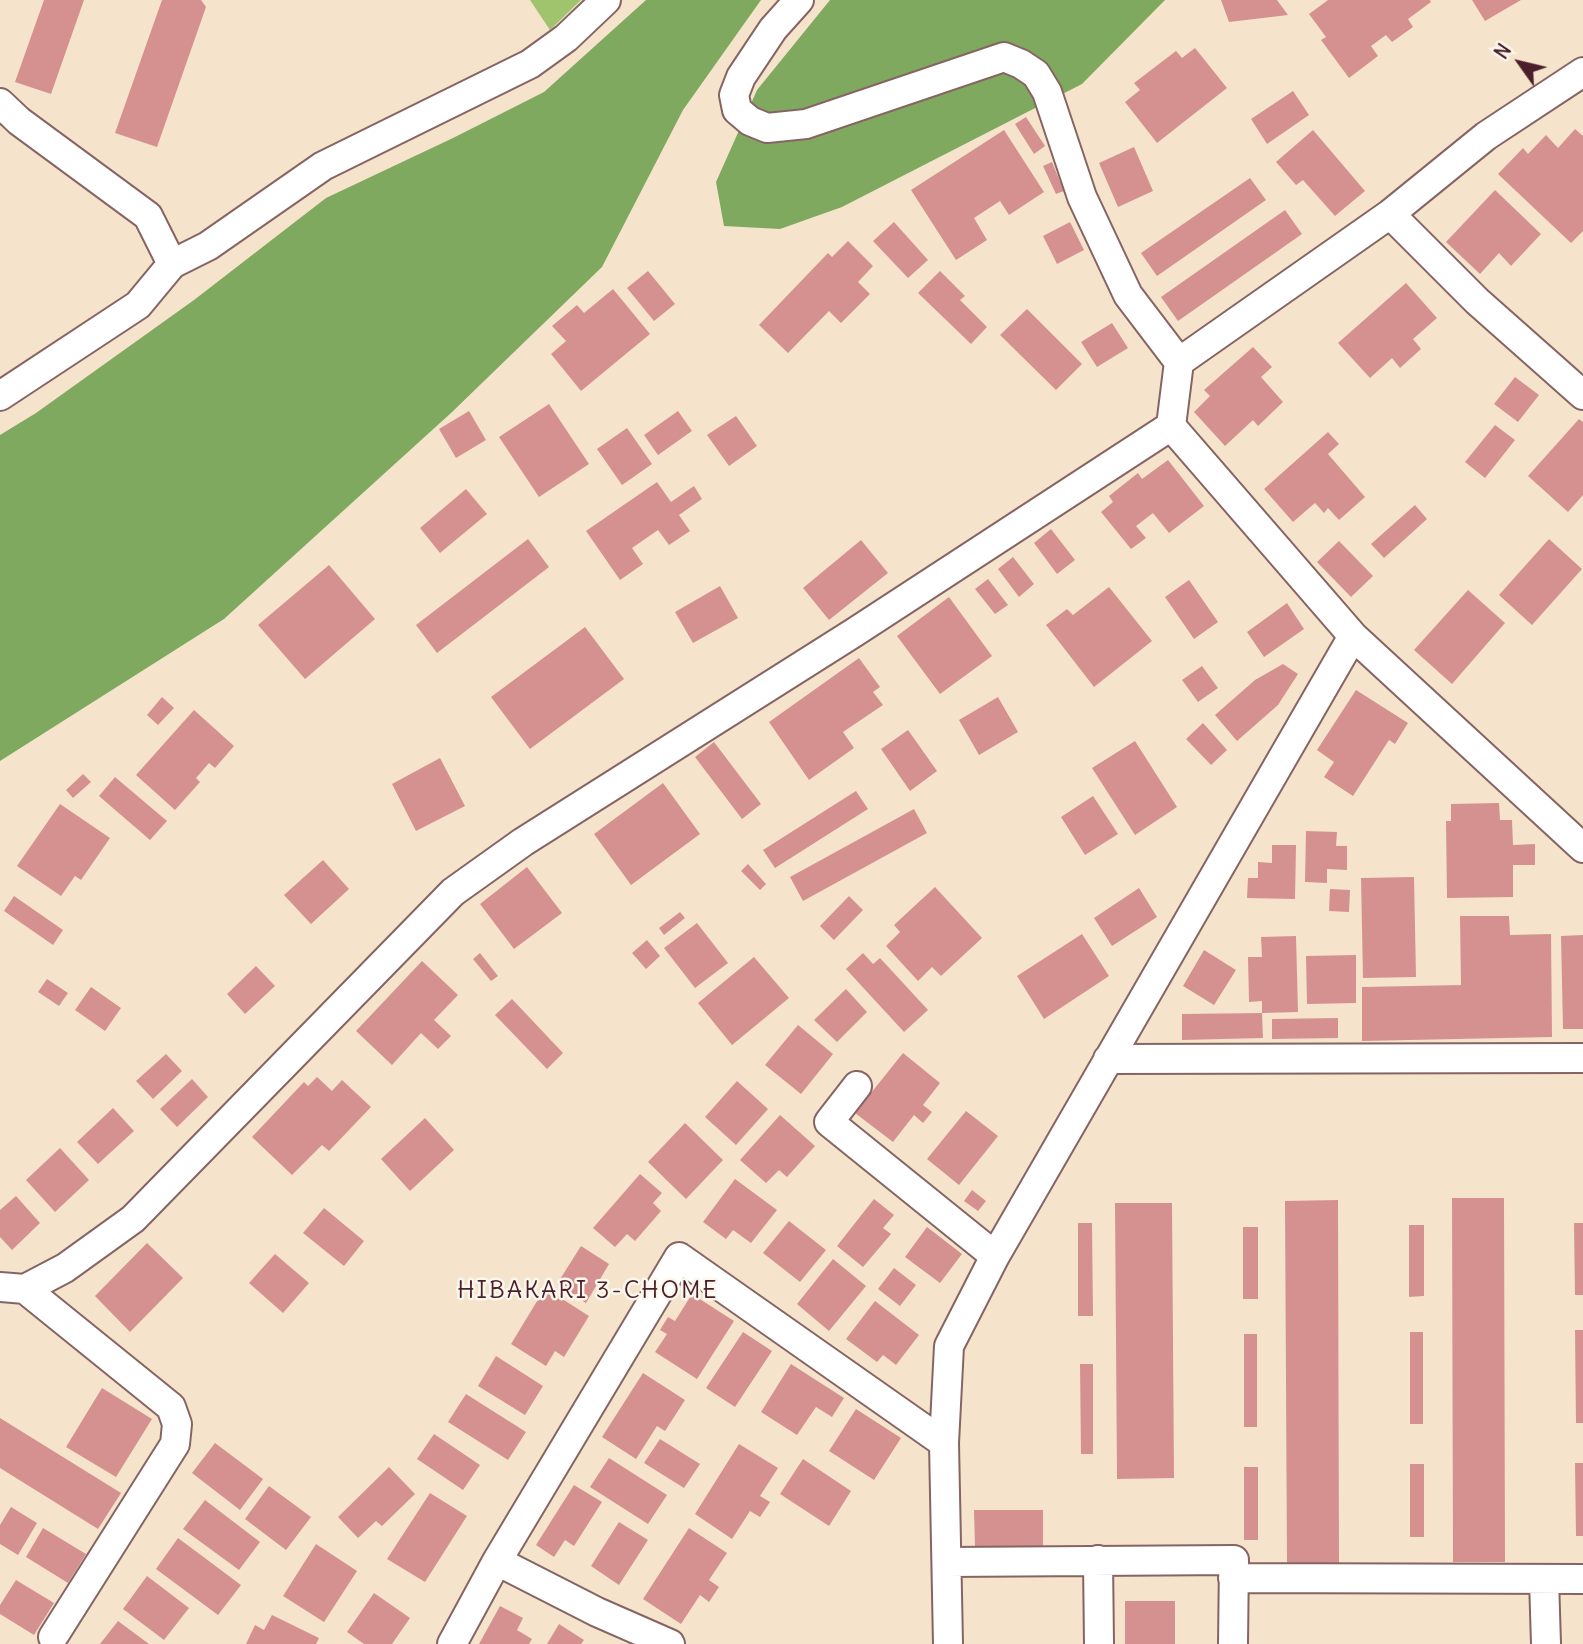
<!DOCTYPE html>
<style>
body{margin:0}
#map{position:relative;width:1583px;height:1644px;overflow:hidden;background:#f5e4cb;font-family:Delius,sans-serif}
canvas{display:block}
.north{position:absolute;left:1485px;top:28px;width:70px;height:70px;-webkit-text-stroke:5px #fbf7ec;paint-order:stroke;rotate:304deg;font-size:19px;font-weight:700;line-height:28px;text-align:center;color:#4a1f2b}
.north::after{content:'';display:block;margin:auto;width:24px;height:32px;background:#4a1f2b;clip-path:polygon(50% 0,100% 100%,50% 72%,0 100%)}
</style>
<div id="map">
<canvas width="1583" height="1644"></canvas>
<div class="north">N</div>
</div>
<script>
const g = document.querySelector('canvas').getContext('2d');
g.lineJoin = 'round';
function paint(path, color) { g.fillStyle = color; g.fill(path, 'evenodd'); }
function trace(path, color, width, dash) { g.strokeStyle = color; g.lineWidth = width; g.lineCap = dash ? 'butt' : 'round'; g.setLineDash(dash || []); g.stroke(path); }
function write(font, color, halo, rows, align = 'center') {
  g.font = font + ' Delius,sans-serif'; g.lineWidth = 5; g.setLineDash([]); g.textBaseline = 'middle'; g.strokeStyle = halo; g.fillStyle = color; for (const [text, x, y, turn = 0] of rows) {
    g.save(); g.translate(x, y); g.rotate((+turn || 0) * Math.PI / 180); g.textAlign = isNaN(turn) ? turn : align; if (halo) g.strokeText(text, 0, 0); g.fillText(text, 0, 0); g.restore();
  }
}
paint(new Path2D(`
 M530,0H581L550,30Z`), '#a0c36d');
paint(new Path2D(`
 M646,0H761L683,110L602,267L451,413L224,619L0,761V435L36,413L194,300L326,198L453,138L544,92Z
 M830,0H1165L1082,84L842,207L780,229L724,226L716,182L757,90Z`), '#80a960');
paint(new Path2D(`
 M44,0H84L51,94L15,82Z
 M162,0H201L206,7L157,147L115,133Z
 M1221,0H1277L1288,15L1229,22Z
 M1328,0H1430L1431,2L1408,19L1413,27L1392,42L1386,35L1371,46L1378,56L1349,78L1321,40L1326,37L1309,14Z
 M1472,0H1521L1485,21Z
 M1195,48L1227,88L1157,143L1125,102L1140,90L1134,83L1176,51L1182,58Z
 M1293,91L1309,115L1267,144L1251,119Z
 M1026,117L1045,146L1034,154L1015,124Z
 M1575,129L1583,136V231L1571,243L1498,174L1523,148L1528,154L1546,135L1558,148Z
 M1004,130L1044,192L1009,215L1000,201L974,218L987,240L956,260L911,190Z
 M1313,130L1365,191L1335,216L1303,180L1296,185L1276,162Z
 M1134,147L1153,191L1118,207L1099,163Z
 M1052,162L1064,191L1056,194L1043,166Z
 M1250,178L1266,200L1157,276L1141,253Z
 M1495,190L1541,234L1511,266L1499,253L1480,274L1446,242Z
 M1285,210L1302,234L1178,321L1161,297Z
 M894,222L928,260L908,278L873,241Z
 M1070,222L1084,250L1057,264L1043,236Z
 M848,241L873,266L858,282L870,294L841,323L829,311L788,353L759,325L828,253L832,257Z
 M648,271L675,304L654,321L627,288Z
 M940,271L965,296L960,300L987,327L971,344L918,293Z
 M1406,283L1437,318L1413,339L1421,349L1400,368L1392,358L1370,378L1338,343Z
 M613,289L650,334L581,391L551,354L566,341L552,326L577,305L584,313Z
 M1027,309L1082,364L1056,390L1000,335Z
 M1112,323L1128,348L1097,367L1081,342Z
 M1253,347L1272,367L1261,377L1283,402L1258,426L1253,420L1225,446L1194,412L1210,396L1204,390Z
 M1515,377L1539,395L1518,422L1494,404Z
 M549,404L589,464L539,497L499,437Z
 M469,411L486,440L456,458L439,429Z
 M678,411L692,431L658,455L644,435Z
 M736,416L757,446L729,466L707,435Z
 M1579,419L1583,422V495L1568,512L1528,476Z
 M1495,425L1515,440L1485,478L1465,462Z
 M627,428L652,464L622,485L597,449Z
 M1328,432L1339,444L1328,454L1365,497L1339,520L1328,508L1324,513L1315,503L1293,522L1264,489Z
 M1168,460L1204,506L1169,533L1153,513L1136,526L1146,538L1131,549L1101,512L1113,502L1109,496L1138,473L1142,479Z
 M657,482L671,502L694,486L702,499L679,515L690,531L669,545L658,530L632,548L643,564L620,580L586,531Z
 M466,489L487,514L440,553L420,528Z
 M1415,505L1427,519L1384,558L1371,544Z
 M1051,529L1075,560L1057,574L1034,543Z
 M528,539L549,567L437,653L416,625Z
 M1549,539L1582,569L1532,625L1499,595Z
 M861,540L888,573L829,620L803,588Z
 M1339,541L1373,576L1351,597L1317,562Z
 M1013,557L1034,584L1019,597L998,569Z
 M329,565L375,619L305,679L258,625Z
 M988,579L1008,605L995,614L975,589Z
 M1189,580L1218,622L1194,639L1165,597Z
 M720,586L738,618L693,643L675,612Z
 M1109,587L1152,641L1094,687L1046,625L1067,609L1073,615Z
 M1468,590L1505,623L1452,684L1414,650Z
 M949,597L992,656L940,694L897,636Z
 M1287,603L1304,629L1264,657L1247,632Z
 M585,627L624,679L530,749L491,697Z
 M859,658L880,687L873,692L883,705L843,732L854,748L809,780L769,722Z
 M1283,664L1298,674L1278,705L1237,741L1215,715L1255,680Z
 M1202,666L1218,688L1198,702L1182,680Z
 M1356,690L1408,723L1395,744L1389,740L1353,796L1324,777L1334,762L1317,750Z
 M162,697L174,708L158,725L147,715Z
 M998,697L1018,732L979,755L959,720Z
 M194,710L234,746L215,768L209,763L196,778L200,782L175,810L136,775Z
 M1203,723L1227,750L1211,765L1186,739Z
 M908,730L937,771L910,791L881,749Z
 M1135,741L1177,807L1135,835L1092,768Z
 M714,742L761,804L742,819L695,757Z
 M440,758L465,806L416,831L392,784Z
 M83,774L91,782L73,798L66,790Z
 M115,777L167,821L150,840L99,796Z
 M663,783L700,834L631,885L594,834Z
 M856,791L868,809L775,868L763,850Z
 M1093,796L1118,834L1085,855L1061,817Z
 M1499,803L1500,820H1512L1513,845L1535,844V865H1513V897L1447,898L1446,821H1451V804Z
 M60,804L110,838L81,880L75,876L61,896L17,866Z
 M914,809L927,833L803,901L790,877Z
 M1306,831L1337,832L1336,846H1347V870L1327,869V883L1305,882Z
 M1272,845H1296L1295,899L1247,898L1248,878H1258V862L1272,863Z
 M323,860L349,889L311,924L284,895Z
 M748,864L766,884L760,890L741,871Z
 M527,867L562,913L514,949L480,904Z
 M1414,877L1416,977L1363,978L1361,878Z
 M935,887L982,938L941,976L932,967L918,981L886,946L900,932L894,925Z
 M1139,888L1157,917L1112,946L1094,918Z
 M1330,889L1350,890L1349,912L1329,911Z
 M14,896L63,930L53,945L4,911Z
 M849,896L863,910L834,940L820,926Z
 M680,912L685,918L664,935L659,928Z
 M1460,916H1509L1510,935L1551,934L1552,1037L1362,1041V987L1461,985Z
 M697,923L728,963L695,988L664,948Z
 M1082,934L1109,976L1044,1019L1017,976Z
 M1583,935V1029H1563L1561,936Z
 M1296,936L1298,1012L1262,1013V1001L1249,1002L1248,957H1262L1261,937Z
 M647,940L660,956L646,969L632,953Z
 M1204,950L1236,970L1214,1005L1183,986Z
 M480,953L498,976L491,981L473,959Z
 M863,953L873,964L880,958L928,1010L904,1032L846,969Z
 M1356,955V1003L1307,1004L1306,956Z
 M754,957L789,998L732,1045L698,1003Z
 M422,961L458,995L434,1020L451,1036L438,1049L421,1033L392,1065L356,1031Z
 M256,966L275,986L245,1014L227,994Z
 M47,979L68,993L59,1006L38,992Z
 M91,987L121,1008L105,1031L75,1010Z
 M846,989L867,1012L837,1042L814,1020Z
 M512,999L563,1053L547,1069L495,1015Z
 M1262,1013L1263,1038L1182,1040V1014Z
 M1338,1018V1038L1272,1039V1019Z
 M798,1025L833,1054L801,1094L765,1065Z
 M903,1053L940,1083L923,1105L932,1112L923,1123L914,1115L893,1142L855,1113Z
 M166,1054L182,1071L153,1099L136,1081Z
 M317,1077L332,1091L342,1080L371,1107L329,1151L322,1145L292,1175L252,1137L304,1082L308,1086Z
 M192,1079L208,1097L177,1127L160,1109Z
 M737,1081L768,1109L736,1145L705,1117Z
 M113,1108L134,1131L98,1164L77,1142Z
 M966,1111L998,1136L959,1185L927,1159Z
 M780,1115L815,1146L787,1177L779,1170L766,1183L740,1160Z
 M425,1118L454,1150L410,1191L381,1159Z
 M685,1123L723,1160L686,1199L648,1162Z
 M60,1148L89,1180L55,1212L26,1180Z
 M640,1174L662,1193L653,1203L661,1211L635,1241L627,1234L615,1247L593,1228Z
 M735,1179L777,1210L751,1243L733,1230L726,1239L703,1222Z
 M972,1190L986,1201L978,1211L964,1201Z
 M16,1196L40,1223L12,1250L0,1237V1210Z
 M1452,1198H1504L1505,1562H1453Z
 M874,1199L894,1215L883,1228L891,1234L863,1267L837,1246Z
 M1338,1200L1339,1565H1287L1285,1201Z
 M1115,1203H1172L1174,1478L1117,1479Z
 M324,1208L364,1241L344,1266L303,1233Z
 M789,1221L826,1250L800,1282L763,1253Z
 M1078,1223H1092L1093,1316H1078Z
 M1574,1223H1583V1295H1575Z
 M1409,1225H1424V1296L1409,1297Z
 M927,1227L962,1254L940,1283L905,1257Z
 M1243,1227H1258V1299H1243Z
 M147,1243L183,1278L130,1332L95,1296Z
 M581,1246L609,1264L586,1303L557,1284Z
 M275,1254L309,1283L283,1313L249,1283Z
 M833,1259L866,1286L829,1331L797,1304Z
 M894,1268L916,1285L900,1306L878,1289Z
 M545,1288L589,1316L564,1357L555,1351L546,1366L511,1344Z
 M692,1294L734,1321L697,1379L655,1352L667,1334L660,1330L668,1317L675,1321Z
 M875,1301L919,1335L896,1365L883,1355L877,1362L846,1339Z
 M1575,1330H1583V1423H1576Z
 M743,1332L772,1351L735,1407L706,1388Z
 M1410,1332H1423V1424H1410Z
 M1244,1334H1257V1427H1244Z
 M496,1356L543,1386L525,1415L478,1386Z
 M791,1364L844,1398L832,1417L816,1407L797,1435L761,1412Z
 M1080,1364H1093V1454H1081Z
 M643,1373L685,1400L665,1431L657,1426L636,1459L602,1437Z
 M102,1388L152,1419L116,1477L66,1447Z
 M466,1394L526,1432L508,1460L448,1422Z
 M856,1409L901,1438L874,1480L829,1451Z
 M0,1418L121,1493L98,1529L0,1468Z
 M434,1434L480,1465L463,1490L417,1459Z
 M660,1439L700,1464L684,1488L644,1463Z
 M215,1443L263,1479L240,1510L192,1473Z
 M739,1444L778,1468L760,1496L770,1502L760,1517L750,1511L732,1539L695,1514Z
 M609,1458L667,1495L648,1524L590,1487Z
 M803,1459L851,1491L829,1526L780,1494Z
 M1575,1463H1583V1536H1576Z
 M1410,1464H1424V1537H1410Z
 M389,1467L415,1494L382,1526L376,1521L358,1538L338,1517Z
 M1244,1467H1258V1540H1244Z
 M574,1485L602,1502L574,1546L565,1540L554,1557L536,1545Z
 M269,1486L311,1517L286,1550L245,1519Z
 M430,1493L467,1516L425,1582L387,1559Z
 M205,1500L260,1542L239,1570L183,1529Z
 M11,1507L37,1523L18,1555L0,1544V1525Z
 M974,1510H1043V1546L975,1547Z
 M619,1522L648,1540L619,1585L591,1566Z
 M43,1528L86,1554L68,1583L26,1557Z
 M689,1528L727,1553L709,1580L719,1587L709,1602L700,1595L681,1624L643,1599Z
 M178,1538L241,1585L218,1615L156,1569Z
 M316,1544L357,1571L324,1622L283,1596Z
 M147,1576L189,1608L164,1640L123,1609Z
 M16,1580L54,1603L34,1635L0,1614V1605Z
 M374,1593L410,1618L392,1644H364L347,1632Z
 M1125,1601H1175V1644H1125Z
 M500,1606L523,1618L517,1630L532,1639L529,1644H479Z
 M272,1615L319,1638L316,1644H246L255,1625L264,1630Z
 M118,1621L149,1644H100Z
 M559,1624L584,1640L581,1644H547Z`), '#d59190');
const street = new Path2D(`
 M799,0L773,29L741,77L734,95L737,110L750,121L767,128L806,124L1004,57L1021,64L1036,74L1047,92L1082,197L1128,295L1179,362
 M1583,72L1486,136L1390,214L1179,362L1171,426L1353,636L1583,848
 M0,103L19,121L148,216L172,264
 M1390,214L1477,301L1583,395
 M0,396L138,305L172,264L208,246L323,166L530,64L566,38L606,0
 M1108,1059L1583,1058
 M857,1086L829,1122L995,1256
 M0,1287L25,1289L65,1268L133,1219L453,892L523,842L855,632L1171,426
 M25,1289L171,1407L177,1424L175,1444L53,1637
 M1098,1560L1099,1644
 M497,1561L597,1612L670,1644
 M947,1562L1234,1560L1233,1644
 M1233,1578L1583,1579
 M1544,1579L1546,1644
 M452,1644L497,1561L679,1257L944,1443
 M948,1644L944,1443L949,1346L995,1256L1353,636`);
trace(street, '#866463', 32);
trace(street, '#fff', 28);
g.letterSpacing = '2px';
write('24px', '#4a1f2b', '#fbf7ec', [
 ["HIBAKARI 3-CHOME",588,1291]
]);
g.letterSpacing = '0px';
</script>
